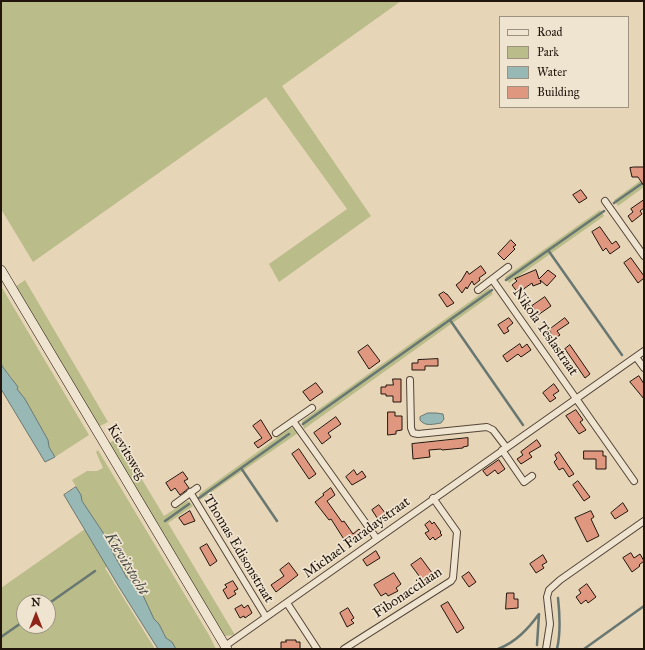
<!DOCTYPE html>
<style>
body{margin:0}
#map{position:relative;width:645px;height:650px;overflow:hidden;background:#e7d5b7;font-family:"IM FELL Great Primer",serif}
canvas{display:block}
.frame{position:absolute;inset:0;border:2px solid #22150d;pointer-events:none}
.legend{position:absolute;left:499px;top:16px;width:130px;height:92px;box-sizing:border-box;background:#efe4d0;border:1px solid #9d9182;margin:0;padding:5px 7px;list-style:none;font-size:12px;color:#22150d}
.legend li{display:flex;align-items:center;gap:8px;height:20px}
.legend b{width:20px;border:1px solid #9d9182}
.north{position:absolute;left:16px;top:594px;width:40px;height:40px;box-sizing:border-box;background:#efe4d0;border:1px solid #9d9182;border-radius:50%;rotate:0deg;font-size:11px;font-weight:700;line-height:16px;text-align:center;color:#22150d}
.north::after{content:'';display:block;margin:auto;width:14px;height:18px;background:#8f2418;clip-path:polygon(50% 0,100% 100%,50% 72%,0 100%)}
</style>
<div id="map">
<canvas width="645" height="650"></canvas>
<div class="frame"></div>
<ul class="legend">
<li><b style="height:5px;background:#efe4d0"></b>Road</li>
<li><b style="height:11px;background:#babc8a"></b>Park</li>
<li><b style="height:11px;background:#98b8b5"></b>Water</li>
<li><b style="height:11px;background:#df987f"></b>Building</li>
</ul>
<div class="north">N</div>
</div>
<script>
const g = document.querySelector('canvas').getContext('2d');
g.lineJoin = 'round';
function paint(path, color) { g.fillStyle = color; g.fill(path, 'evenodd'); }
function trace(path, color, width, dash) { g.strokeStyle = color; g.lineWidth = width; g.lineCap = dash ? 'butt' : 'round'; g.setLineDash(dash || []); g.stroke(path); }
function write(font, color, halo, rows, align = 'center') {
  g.font = font + ' "IM FELL Great Primer",serif'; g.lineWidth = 3.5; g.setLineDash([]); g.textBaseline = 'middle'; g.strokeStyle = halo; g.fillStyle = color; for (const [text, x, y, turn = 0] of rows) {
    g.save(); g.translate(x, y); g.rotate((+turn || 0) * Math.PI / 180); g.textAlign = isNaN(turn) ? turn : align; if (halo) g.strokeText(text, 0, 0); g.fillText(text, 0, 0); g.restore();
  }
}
paint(new Path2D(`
 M1,1H401L282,86L371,216L279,282L269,264L347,209L266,97L33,262L1,209Z
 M644,178V187L618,206L614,200Z
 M600,210L604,216L509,283L505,277Z
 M25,280L108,422L98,427L15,287Z
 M1,286L89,435L55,457L49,447L48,440L25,399L18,392L12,378L2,366L1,362Z
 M489,288L493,294L304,429L302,421Z
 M290,427L294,429L298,433L200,500L199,494L277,438L276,436Z
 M117,438L164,516L185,502L189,501L193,506L168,523L235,635L224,636L108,444Z
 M98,450L209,635L216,649H176L172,642L166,638L159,624L154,619L148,610L145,600L134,582L127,578L113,553L106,537L82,501L81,495L72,480L87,471H97L103,468L96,452Z
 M85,529L107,566L105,568L155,649H1V588ZM24,602H48V626H24Z`), '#babc8a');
const water = new Path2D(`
 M1,362L2,366L18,387L17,389L25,399L48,440L49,447L55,457L45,462L1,389Z
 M428,413H436L443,414L444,419L441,423C434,424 425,427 420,420V417Z
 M76,487L81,495L82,501L106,537L113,553L127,578L134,582L141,591L154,619L159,624L166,638L172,642L176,649H158L119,587L64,495Z`);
paint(water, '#98b8b5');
trace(water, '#697772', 1);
trace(new Path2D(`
 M614,203L644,182
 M548,250L622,355
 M506,280L604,211
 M450,320L523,425
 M303,424L492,290
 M241,468L277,521
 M199,498L289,434
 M165,521L189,504
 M48,604L95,571
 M1,637L24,621
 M498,649C516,642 528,629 539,614L537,645
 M557,649C561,632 560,616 558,598
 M584,649L644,606`), '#697772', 2.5);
const building = new Path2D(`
 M634,167H644V186L638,177H632L630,168Z
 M581,190L587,198L579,203L573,195Z
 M644,200V208L640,211L642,214L632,222L628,216L633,212L631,209Z
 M600,227L612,244L616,241L620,247L610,254L606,248L603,251L592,232Z
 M511,240L516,245L513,247L515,249L504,260L498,254Z
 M631,258L644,276V278L638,283L624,263Z
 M481,266L486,273L479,278L480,280L474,285L472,281L467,289L466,287L462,293L456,285L461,281L467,271L469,274Z
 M536,270L539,279L548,270L556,276L547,286L540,280L541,283L533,286L532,283L518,293L512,285L517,281L515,279Z
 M444,292L446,294H447L454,303L447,307L439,295Z
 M545,297L551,306L538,315L532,306Z
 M509,318L513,323L507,328L509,331L504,334L498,325Z
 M565,318L569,323L557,331L560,335L549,342L545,336L551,333L549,330Z
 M520,344L522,348L527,344L531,350L521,357L518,354L507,362L503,356Z
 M368,345L380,361L369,369L358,352Z
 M570,345L590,374L585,378L565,349Z
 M438,359V366H425V370H412V363H418V360Z
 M639,376L644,384V399L630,382Z
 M393,379H401V402H393V396H386V394H381V387H386V385H393Z
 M316,383L323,392L310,401L303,392Z
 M554,384L559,391L553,395L556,398L550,402L543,393Z
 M576,410L583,420L580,422L586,430L579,434L566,416Z
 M388,412H395V416H402V430L396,431V434L388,435Z
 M336,417L341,424L328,433L331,437L322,444L314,433Z
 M261,420L272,438L258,448L254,443L262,438L253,426Z
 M468,438V446L463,447V448L442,450L441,449L429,450L430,457L413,459L412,444Z
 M537,440L541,446L529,453L532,457L521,464L517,459L523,455L521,452Z
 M299,449L316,474L309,479L292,454Z
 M584,451H603V456H606V469H596V459H584Z
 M559,452L574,474L569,477L563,468L559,470L554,462L557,459L555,455Z
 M499,460L505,469L498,474L495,470L487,476L483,471Z
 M354,470L357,475L362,471L366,477L352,485L346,477Z
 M183,472L188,479L184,481L189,488L180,495L175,488L171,491L166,483Z
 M578,481L590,497L584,501L573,485Z
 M331,488L335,495L327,501L342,522L344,521L353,534L359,529L364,536L358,541L356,538L347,544L331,519L329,520L315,502L324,495L323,494Z
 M623,503L628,511L615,519L611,513Z
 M379,505L389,518L381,524L372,510Z
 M190,511L195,521L184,525L179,518Z
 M591,511L594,517L591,519L599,536L587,542L575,518Z
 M430,521L432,524L434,522L441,532L440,533L442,535L435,540L433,537L430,540L425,533L429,531L425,525Z
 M207,544L217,561L210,566L200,548Z
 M376,551L380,558L367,566L363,560Z
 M631,553L634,558L640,554L644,561L639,565L640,566L632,572L623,558Z
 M543,555L547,562L542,565L544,568L536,573L530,564Z
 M421,558L435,577L425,584L411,565Z
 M289,563L298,575L276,592L271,585L284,576L280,570Z
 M469,572L476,582L469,587L462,577Z
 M394,573L401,584L396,588L398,591L388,596L386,593L381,596L374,585Z
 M233,581L238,589L234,591L236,594L228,599L223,590L227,587L225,585Z
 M587,584L596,597L588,603L586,600L581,604L576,597L581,593L579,590Z
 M507,593H514V599H518V608L506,609Z
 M448,602L464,628L457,633L441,606Z
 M242,605L244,608L248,605L252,613L245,618L244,616L240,618L235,609Z
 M348,608L354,618L351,620L354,623L347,627L340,613Z
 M286,640H296V642H300V649H281V642H286Z`);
paint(building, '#df987f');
trace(building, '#22150d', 1);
const street = new Path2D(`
 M605,201L644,256
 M492,279L634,481
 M478,290L508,267
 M636,357L644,368
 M410,380L411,428L413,433L418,434L487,427L493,430L506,447
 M293,421L377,539
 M276,433L312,408
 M502,450L524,482L532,476
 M190,492L266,617
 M175,504L197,488
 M287,603L317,649
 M225,646L644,351
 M344,649L451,581L453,578L457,532L433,498
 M546,649L550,624L547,597L549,590L560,580L644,521`);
const secondary = new Path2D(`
 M1,270L227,649`);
trace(street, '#534538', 8);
trace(secondary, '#22150d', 10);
trace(street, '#efe4d0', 6);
trace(secondary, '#efe4d0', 9);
write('14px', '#22150d', '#efe4d0', [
 ["Nikola Teslastraat",545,332,55],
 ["Kievitsweg",126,452,59],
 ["Michael Faradaystraat",357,538,-36],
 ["Thomas Edisonstraat",238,549,59],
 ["Fibonaccilaan",408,593,-34]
]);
write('italic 15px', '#4b4e48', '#efe4d0', [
 ["Kievitstocht",126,564,59]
]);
</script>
